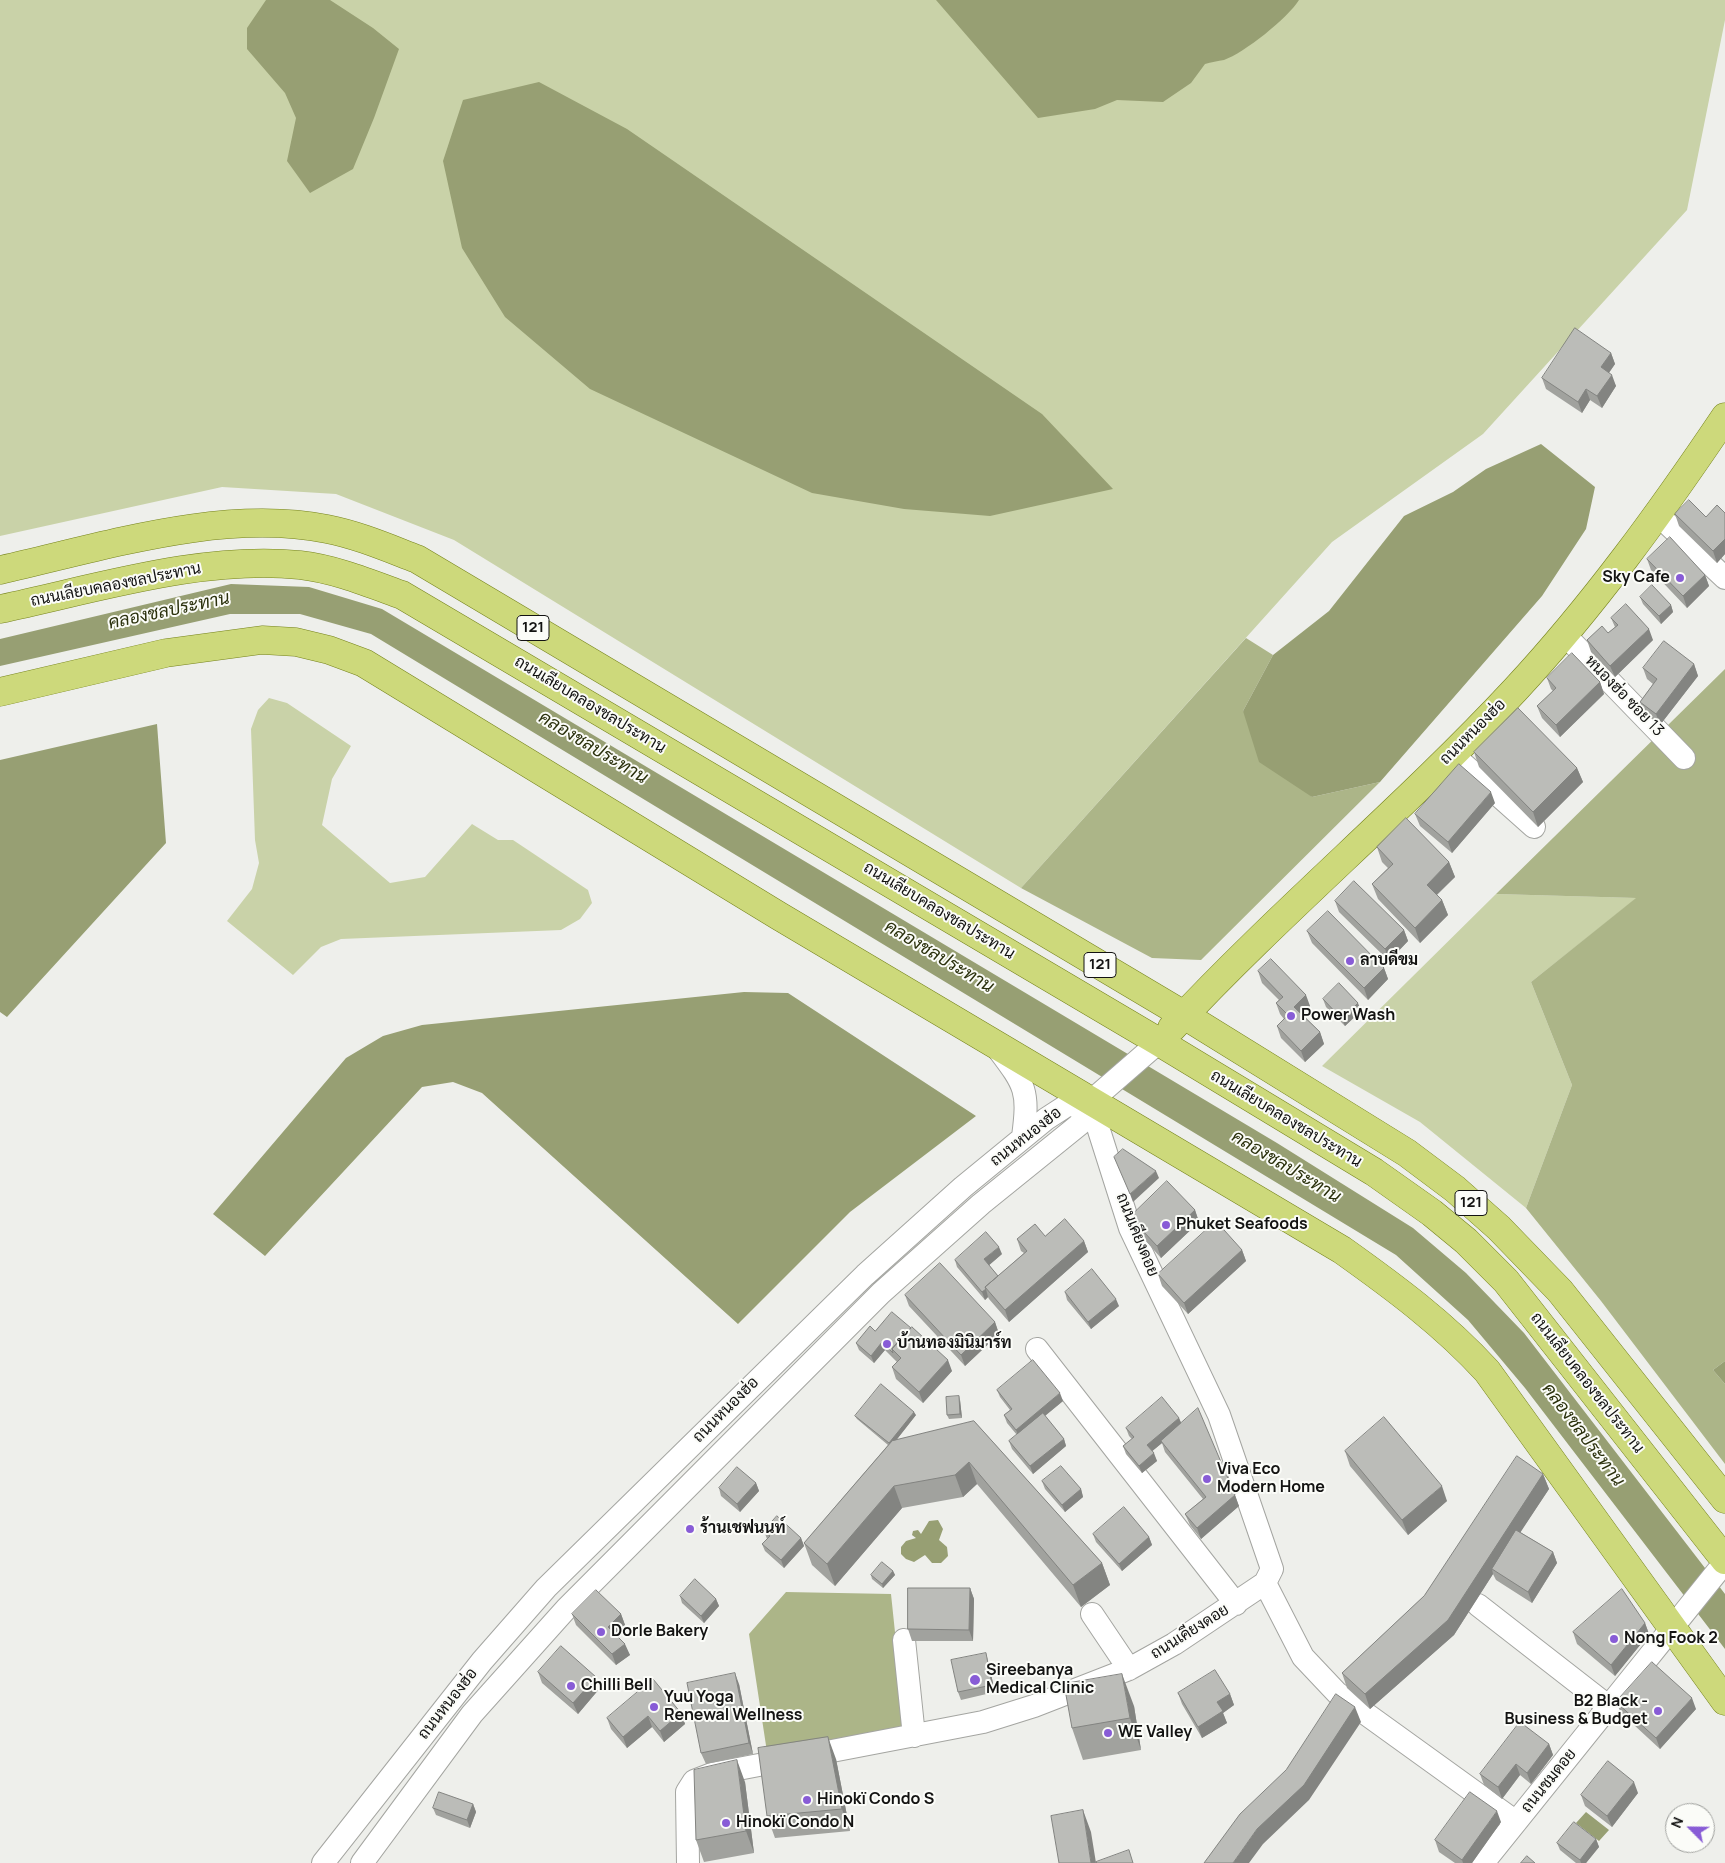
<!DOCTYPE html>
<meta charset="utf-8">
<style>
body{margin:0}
#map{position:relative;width:1725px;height:1863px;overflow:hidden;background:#eeefeb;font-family:Manrope,sans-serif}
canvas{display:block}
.north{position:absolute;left:1665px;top:1803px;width:50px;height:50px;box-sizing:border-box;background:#fbfcf8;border:1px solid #9e9f9c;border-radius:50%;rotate:293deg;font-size:14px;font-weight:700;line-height:20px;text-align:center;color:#131312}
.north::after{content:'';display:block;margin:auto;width:18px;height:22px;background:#885cd6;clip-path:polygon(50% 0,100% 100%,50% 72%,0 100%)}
</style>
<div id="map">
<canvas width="1725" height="1863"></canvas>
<div class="north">N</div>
</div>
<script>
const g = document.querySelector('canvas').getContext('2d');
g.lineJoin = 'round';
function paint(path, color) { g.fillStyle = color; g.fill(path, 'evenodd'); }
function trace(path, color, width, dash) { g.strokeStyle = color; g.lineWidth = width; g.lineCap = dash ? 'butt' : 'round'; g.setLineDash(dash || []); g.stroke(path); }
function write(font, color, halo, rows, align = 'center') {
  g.font = font + ' Manrope,Sarabun,sans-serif'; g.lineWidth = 4; g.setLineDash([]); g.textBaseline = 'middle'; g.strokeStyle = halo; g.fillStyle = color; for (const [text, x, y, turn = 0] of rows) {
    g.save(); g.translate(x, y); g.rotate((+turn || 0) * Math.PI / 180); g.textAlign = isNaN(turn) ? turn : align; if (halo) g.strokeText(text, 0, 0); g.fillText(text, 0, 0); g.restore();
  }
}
paint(new Path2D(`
 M0,0H1725V20L1687,210L1483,434L1332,542L1021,888L454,540L336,494L222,487L0,536Z
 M269,698L287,703L351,746L332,779L322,825L390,883L425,877L472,824L498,840H513L588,890L592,903L580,919L561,930L341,939L321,947L293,975L227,921L252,889L259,863L255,840L251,729L258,710Z
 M1496,894L1637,898L1531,982L1572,1085L1526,1208L1420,1122L1322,1066Z`), '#c9d2a8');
paint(new Path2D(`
 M1246,638L1273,655L1243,711L1312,797L1380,782L1201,960L1152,958L1021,888Z
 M1725,669V1361L1713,1370L1725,1384V1464L1601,1301L1526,1208L1572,1085L1531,982L1636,898L1496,894Z
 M786,1592L891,1594L905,1728L767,1752L749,1634Z`), '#acb588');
paint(new Path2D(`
 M266,0H330L373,28L399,49L374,118L353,169L310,193L287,161L296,118L285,93L247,49V28Z
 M936,0H1299C1288,18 1244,53 1224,60C1218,61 1211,62 1205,64L1191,83L1163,102L1117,100L1095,109L1038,118Z
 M539,82L627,129L1042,414L1113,489L990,516L904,509L812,493L590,389L505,317L462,248L443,161L463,100Z
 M1541,444L1595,487L1586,529L1542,596L1380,782L1312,797L1259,762L1243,711L1273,655L1329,611L1404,516L1453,492L1486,469Z
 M231,584L309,587L382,609L1277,1143L1413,1228L1466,1273L1524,1333L1725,1594V1649L1525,1388L1468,1320L1396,1255L371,634L300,614H230L0,666V639Z
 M157,724L166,843L7,1017L0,1012V760Z
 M744,992L788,993L976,1116L850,1212L738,1324L482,1093L453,1082L422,1087L265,1256L213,1214L346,1058L383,1036L422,1025Z
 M1725,1361V1384L1713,1370Z
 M938,1520L943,1529L939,1540L947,1547L948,1556L941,1563H932L925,1555L914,1562L906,1559L901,1554V1547L906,1541L916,1538L912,1535L913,1531L918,1530L921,1534L929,1521Z
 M1586,1812L1609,1830L1599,1841L1576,1823Z`), '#979f73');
const minor = new Path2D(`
 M1657,514L1725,578
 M1564,634L1684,758
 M1452,754L1534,827
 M998,1049C1026,1086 1029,1091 1023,1137
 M1037,1349L1236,1604
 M1265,1583L1303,1657L1337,1693L1516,1822
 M1478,1605L1609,1707
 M1092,1614L1129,1669
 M904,1640L914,1736
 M323,1863L482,1661L546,1588L865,1275L963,1187L1046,1119L1066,1106L1090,1102
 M362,1863L472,1714L566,1609L881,1293L981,1204L1080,1124L1090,1102L1159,1042
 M688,1863L687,1792L694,1781L712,1774L983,1722L1034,1706L1129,1669L1174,1644L1265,1583L1272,1569L1219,1415L1130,1228L1090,1102
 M1483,1863L1725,1562`);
const major = new Path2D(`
 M0,570C103,547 222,508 327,529C358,535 388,548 417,559L1184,1015L1407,1153L1455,1189L1499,1228L1560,1291L1725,1499
 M0,609C95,589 202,555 300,565C335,569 369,583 402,595L1159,1042L1374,1172L1432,1213L1466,1241L1506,1281L1725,1560
 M0,692L166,653L262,640L296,642L329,650L364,663L779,916L1342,1250C1394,1287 1444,1324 1487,1371L1725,1701
 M1172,1028C1282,910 1406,807 1515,690C1593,606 1661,512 1725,417`);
trace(minor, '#a4a5a1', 24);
trace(major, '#76831d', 29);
trace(minor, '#fff', 22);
trace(major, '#cdd97b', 28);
paint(new Path2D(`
 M1611,353L1615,364L1609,373L1616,386L1602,408L1590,400L1582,413L1546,389L1542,378Z
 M1725,513V554L1717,563L1679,526L1675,514L1706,517Z
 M1647,559L1705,575L1709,586L1687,608L1651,570Z
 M1640,597L1671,605L1673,612L1661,624L1643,604Z
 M1611,618L1653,640L1615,677L1591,652L1587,640L1608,633L1615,627Z
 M1694,664L1698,676L1660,725L1644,713L1640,702L1653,684L1647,679L1643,668Z
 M1547,678L1600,682L1604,694L1560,737L1542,718L1537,706L1553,691L1551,689Z
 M1474,752L1577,768L1583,782L1538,827L1479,767Z
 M1495,803L1452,853L1420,826L1415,814Z
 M1377,847L1449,862L1455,877L1437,895L1442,900L1448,915L1420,943L1378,899L1372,884L1388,868L1382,862Z
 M1335,901L1404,930L1408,941L1389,961L1339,912Z
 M1307,931L1384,968L1388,979L1368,1000L1312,943Z
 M1258,971L1310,1006L1302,1014L1320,1032L1324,1044L1305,1062L1281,1038L1277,1026L1284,1019L1280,1014L1276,1003L1279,1000L1262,983Z
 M1323,999L1361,1011L1345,1026L1326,1007Z
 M1195,1210L1199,1222L1161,1258L1134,1228L1130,1217Z
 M1045,1236L1084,1241L1088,1252L1009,1322L989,1299L988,1297L985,1300L957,1267L955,1260L1002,1254L989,1265L998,1276L1024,1253L1021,1251L1017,1239Z
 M1242,1250L1246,1261L1188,1314L1162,1286L1158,1274Z
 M1065,1292L1119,1306L1091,1329L1067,1300Z
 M905,1295L995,1322L999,1334L965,1366L909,1306Z
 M875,1331L952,1371L923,1403L896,1379L892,1367L897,1362L885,1350L874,1363L859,1350L856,1343Z
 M997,1390L1063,1401L1045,1416L1064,1439L1066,1446L1033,1474L1012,1449L1009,1441L1017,1435L1007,1423L1004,1415L1010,1410L1000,1397Z
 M960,1400L962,1418L949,1419L947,1415Z
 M916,1415L896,1440L974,1421L1102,1563L1110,1585L1081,1607L977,1484L963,1497L902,1508L835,1586L812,1565L804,1543L888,1445L857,1419L855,1416Z
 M1179,1418L1181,1423L1239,1506L1201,1539L1190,1525L1185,1514L1203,1499L1165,1452L1162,1443L1152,1451L1157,1461L1142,1473L1126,1454L1123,1446L1132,1439L1129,1436L1126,1428Z
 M1345,1451L1447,1501L1408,1535L1350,1466Z
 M1543,1474L1549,1489L1520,1532L1553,1552L1557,1563L1532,1603L1496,1580L1493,1574L1454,1635L1370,1709L1347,1688L1342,1673L1424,1596Z
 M1042,1481L1081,1489L1083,1497L1065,1512L1045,1489Z
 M756,1483L759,1491L740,1512L721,1496L719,1488Z
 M764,1531L801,1538L804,1546L784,1568L765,1551L762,1544L767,1539Z
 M1093,1534L1149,1537L1152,1545L1122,1571L1096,1542Z
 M893,1571L895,1575L883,1588L872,1579L871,1575Z
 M970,1588L974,1599L973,1641H912L908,1629Z
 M680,1596L716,1599L719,1606L704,1623L682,1603Z
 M572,1614H621L625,1625L616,1634L630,1655L616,1665L576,1625Z
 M1645,1623L1649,1634L1615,1676L1577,1644L1573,1632Z
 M988,1661L995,1692L961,1700L958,1692Z
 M538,1672L596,1677L600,1688L578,1714L542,1683Z
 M739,1684L753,1754L706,1764L701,1753Z
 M1178,1693L1230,1694L1234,1705L1223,1713L1227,1723L1202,1738L1182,1704Z
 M1616,1702L1696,1709L1660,1749L1621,1713Z
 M1134,1706L1141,1750L1083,1760L1072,1728Z
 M681,1713L685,1724L664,1742L652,1727L627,1748L611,1729L607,1718Z
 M1549,1744L1553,1755L1531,1784L1520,1775L1502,1799L1484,1785L1480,1774Z
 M836,1759L850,1831L775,1838L767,1816Z
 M745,1782L754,1853L704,1862L696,1840Z
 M1638,1793L1612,1827L1585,1806L1581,1795Z
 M473,1804L476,1812L470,1828L436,1815L433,1808Z
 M1501,1822L1472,1863H1455L1439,1852L1435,1840Z
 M1596,1839L1599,1847L1586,1863H1576L1560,1850L1557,1843Z`), '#a1a29e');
paint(new Path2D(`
 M1611,353L1615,364L1605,378L1601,367Z
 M1612,375L1616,386L1602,408L1597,396Z
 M1586,389L1590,400L1582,413L1578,402Z
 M1725,539V554L1717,563L1713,551Z
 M1705,575L1709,586L1687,608L1683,596Z
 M1671,605L1673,612L1661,624L1659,616Z
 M1649,629L1653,640L1615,677L1610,666Z
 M1694,664L1698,676L1660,725L1656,714Z
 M1600,682L1604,694L1560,737L1556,725Z
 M1577,768L1583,782L1538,827L1533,812Z
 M1491,792L1495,803L1452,853L1448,842Z
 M1449,862L1455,877L1432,899L1427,885Z
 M1442,900L1448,915L1420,943L1415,928Z
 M1404,930L1408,941L1389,961L1385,949Z
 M1384,968L1388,979L1368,1000L1364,988Z
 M1306,995L1310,1006L1298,1018L1294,1007Z
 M1358,1003L1361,1011L1345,1026L1342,1019Z
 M1320,1032L1324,1044L1305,1062L1301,1051Z
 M1156,1171L1159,1178L1133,1202L1130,1194Z
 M1195,1210L1199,1222L1161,1258L1157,1246Z
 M1084,1241L1088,1252L1009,1322L1005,1310Z
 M999,1247L1002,1254L987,1267L984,1259Z
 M1242,1250L1246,1261L1188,1314L1184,1303Z
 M986,1289L988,1297L985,1300L982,1292Z
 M1116,1299L1119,1306L1091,1329L1088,1322Z
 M995,1322L999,1334L965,1366L961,1355Z
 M882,1342L885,1350L874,1363L871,1356Z
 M948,1360L952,1371L923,1403L919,1392Z
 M1060,1393L1063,1401L1019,1437L1016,1430Z
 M959,1396L960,1400L962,1418L960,1414Z
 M914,1412L916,1415L891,1447L889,1443Z
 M1179,1418L1182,1425L1161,1441L1162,1443L1150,1453L1147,1445Z
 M1064,1439L1066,1446L1033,1474L1030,1466Z
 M1154,1453L1157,1461L1142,1473L1139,1466Z
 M969,1462L977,1484L963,1497L955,1475Z
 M1543,1474L1549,1489L1495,1571L1492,1569L1493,1574L1454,1635L1370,1709L1365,1694Z
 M756,1483L759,1491L740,1512L737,1504Z
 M894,1486L902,1508L835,1586L827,1564Z
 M1442,1486L1447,1501L1408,1535L1402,1520Z
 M1081,1489L1083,1497L1065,1512L1062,1505Z
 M1235,1495L1239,1506L1201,1539L1197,1528Z
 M1149,1537L1152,1545L1122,1571L1119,1564Z
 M801,1538L804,1546L784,1568L781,1560Z
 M1553,1552L1557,1563L1532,1603L1528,1592Z
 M1102,1563L1110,1585L1081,1607L1073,1585Z
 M893,1571L895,1575L883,1588L882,1584Z
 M970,1588L974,1599L973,1641L969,1630Z
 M716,1599L719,1606L704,1623L701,1616Z
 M621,1614L625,1625L612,1638L608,1627Z
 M1645,1623L1649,1634L1615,1676L1611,1665Z
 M625,1644L630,1655L616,1665L612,1654Z
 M986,1653L988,1661L995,1692L992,1685Z
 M735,1673L739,1684L753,1754L749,1743Z
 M1122,1674L1134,1706L1141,1750L1130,1718Z
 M596,1677L600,1688L578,1714L573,1703Z
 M1230,1694L1234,1705L1223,1713L1227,1723L1202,1738L1198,1727L1217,1702Z
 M1692,1698L1696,1709L1660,1749L1656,1738Z
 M1355,1707L1361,1722L1309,1800L1263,1844L1249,1863H1233L1257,1829Z
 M681,1713L685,1724L664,1742L660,1731Z
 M648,1716L652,1727L627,1748L623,1737Z
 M828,1737L836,1759L850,1831L842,1809Z
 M1549,1744L1553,1755L1531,1784L1527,1773Z
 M737,1760L745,1782L754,1853L746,1831Z
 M1516,1764L1520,1775L1502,1799L1498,1787Z
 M1634,1782L1638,1793L1612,1827L1607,1816Z
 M473,1804L476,1812L470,1828L467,1820Z
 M1083,1810L1091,1832L1096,1863H1091Z
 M1497,1811L1501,1822L1472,1863H1463L1462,1860Z
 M1596,1839L1599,1847L1586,1863H1581L1580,1860Z`), '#838481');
const building = new Path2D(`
 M1575,328L1611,353L1601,367L1612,375L1597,396L1586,389L1578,402L1542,378Z
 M1689,500L1706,517L1717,505L1725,513V539L1713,551L1675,514Z
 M1670,537L1705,575L1683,596L1647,559Z
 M1652,585L1671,605L1659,616L1640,597Z
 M1626,604L1649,629L1610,666L1587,640L1602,626L1608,633L1618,625L1611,618Z
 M1664,641L1694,664L1656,714L1640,702L1657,679L1643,668Z
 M1572,653L1600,682L1556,725L1537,706L1556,688L1547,678Z
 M1518,708L1577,768L1533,812L1474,752Z
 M1459,764L1491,792L1448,842L1415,814Z
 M1406,818L1449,862L1427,885L1442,900L1415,928L1372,884L1393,864L1377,847Z
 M1354,881L1404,930L1385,949L1335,901Z
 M1328,911L1384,968L1364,988L1307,931Z
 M1271,959L1306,995L1294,1007L1320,1032L1301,1051L1277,1026L1288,1015L1276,1003L1283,997L1258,971Z
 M1339,983L1358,1003L1342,1019L1323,999Z
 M1123,1149L1156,1171L1130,1194L1114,1157Z
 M1167,1181L1195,1210L1157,1246L1130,1217Z
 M1065,1219L1084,1241L1005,1310L985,1287L1027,1251L1017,1239L1035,1224L1045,1236Z
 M1216,1221L1242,1250L1184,1303L1158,1274Z
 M986,1232L999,1247L984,1259L998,1276L985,1287L986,1289L982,1292L955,1260Z
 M940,1263L995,1322L961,1355L905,1295Z
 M1092,1269L1116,1299L1088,1322L1065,1292Z
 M892,1312L911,1328L892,1349L893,1353L882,1342L871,1356L856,1343L870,1326L875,1331Z
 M912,1327L948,1360L919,1392L892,1367L901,1358L892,1349Z
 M1033,1360L1060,1393L1016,1430L1004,1415L1012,1409L997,1390Z
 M881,1384L914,1412L889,1443L855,1416Z
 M959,1396L960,1414L947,1415L946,1397Z
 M1162,1397L1179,1418L1147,1445L1154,1453L1139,1466L1123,1446L1134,1437L1126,1428Z
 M1198,1408L1235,1495L1197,1528L1185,1514L1206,1497L1161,1441Z
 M1043,1413L1064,1439L1030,1466L1009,1441Z
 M1384,1417L1442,1486L1402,1520L1345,1451Z
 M974,1421L1102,1563L1073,1585L969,1462L955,1475L894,1486L827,1564L804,1543L892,1441Z
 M1517,1456L1543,1474L1448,1620L1365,1694L1342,1673L1424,1596Z
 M1061,1466L1081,1489L1062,1505L1042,1481Z
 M737,1467L756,1483L737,1504L719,1488Z
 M1124,1507L1149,1537L1119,1564L1093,1534Z
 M777,1516L801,1538L781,1560L762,1544L770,1536L764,1531Z
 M1516,1530L1553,1552L1528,1592L1492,1569Z
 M882,1562L893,1571L882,1584L871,1575Z
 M695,1579L716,1599L701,1616L680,1596Z
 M908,1588H970L969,1630L908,1629Z
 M1622,1589L1645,1623L1611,1665L1573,1632Z
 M596,1590L621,1614L608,1627L625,1644L612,1654L572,1614Z
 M561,1646L596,1677L573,1703L538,1672Z
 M986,1653L992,1685L958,1692L951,1660Z
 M1652,1662L1692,1698L1656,1738L1616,1702Z
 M1215,1670L1230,1694L1217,1702L1223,1711L1198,1727L1178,1693Z
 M735,1673L749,1743L701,1753L687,1683Z
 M1122,1674L1130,1718L1072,1728L1064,1684Z
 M653,1679L681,1713L660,1731L648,1716L623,1737L607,1718Z
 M1336,1694L1355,1707L1304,1785L1257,1829L1233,1863H1204L1240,1814L1286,1770Z
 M1520,1722L1549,1744L1527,1773L1516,1764L1498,1787L1480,1774Z
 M828,1737L842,1809L767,1816L758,1748Z
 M737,1760L746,1831L696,1840L694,1770Z
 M1608,1761L1634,1782L1607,1816L1581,1795Z
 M439,1792L473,1804L467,1820L433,1808Z
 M1470,1792L1497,1811L1462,1860L1435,1840Z
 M1083,1810L1091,1863H1059L1051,1816Z
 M1574,1822L1596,1839L1580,1860L1557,1843Z
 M1129,1850L1133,1863H1097L1096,1862Z
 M1527,1856L1535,1863H1521Z`);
paint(building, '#bbbcb8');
trace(building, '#838481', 1);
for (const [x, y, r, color] of [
 [1680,578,5,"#885cd6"],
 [1350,961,5,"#885cd6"],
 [1291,1016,5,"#885cd6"],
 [1166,1225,5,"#885cd6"],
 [887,1344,5,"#885cd6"],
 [1207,1479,5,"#885cd6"],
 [690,1529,5,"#885cd6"],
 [601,1632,5,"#885cd6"],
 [1614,1639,5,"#885cd6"],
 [975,1680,6,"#885cd6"],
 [571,1686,5,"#885cd6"],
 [654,1707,5,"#885cd6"],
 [1658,1711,5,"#885cd6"],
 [1108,1733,5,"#885cd6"],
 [807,1800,5,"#885cd6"],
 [726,1823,5,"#885cd6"]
]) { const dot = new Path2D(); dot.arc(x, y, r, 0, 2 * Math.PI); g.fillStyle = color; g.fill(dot); trace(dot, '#fbfcf8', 2); }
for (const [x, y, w] of [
 [533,628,32],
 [1100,965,32],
 [1471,1203,32]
]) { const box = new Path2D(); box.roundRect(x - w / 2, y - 12.5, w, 25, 4); g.fillStyle = '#fbfcf8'; g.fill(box); trace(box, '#131312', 1); }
write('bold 15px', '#131312', null, [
 ["121",533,628],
 ["121",1100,965],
 ["121",1471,1203]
]);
write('bold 16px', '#131312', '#fbfcf8', [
 ["Sky Cafe",1670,578,"right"],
 ["ลาบดีขม",1360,961],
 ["Power Wash",1301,1016],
 ["Phuket Seafoods",1176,1225],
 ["บ้านทองมินิมาร์ท",897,1344],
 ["Viva Eco",1217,1470],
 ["Modern Home",1217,1488],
 ["ร้านเชฟนนท์",700,1529],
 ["Dorle Bakery",611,1632],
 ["Nong Fook 2",1624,1639],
 ["Sireebanya",986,1671],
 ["Medical Clinic",986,1689],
 ["Chilli Bell",581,1686],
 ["Yuu Yoga",664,1698],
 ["Renewal Wellness",664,1716],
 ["B2 Black -",1648,1702,"right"],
 ["Business & Budget",1648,1720,"right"],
 ["WE Valley",1118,1733],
 ["Hinokï Condo S",817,1800],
 ["Hinokï Condo N",736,1823]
], 'left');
write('16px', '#131312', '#fbfcf8', [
 ["ถนนเลียบคลองชลประทาน",116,585,-11],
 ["หนองฮ่อ ซอย 13",1624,696,46],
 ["ถนนเลียบคลองชลประทาน",590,705,31],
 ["ถนนหนองฮ่อ",1473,732,-45],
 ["ถนนเลียบคลองชลประทาน",939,911,31],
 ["ถนนเลียบคลองชลประทาน",1286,1119,31],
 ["ถนนหนองฮ่อ",1026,1137,-38],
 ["ถนนเคียงดอย",1137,1235,68],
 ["ถนนเลียบคลองชลประทาน",1587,1383,52],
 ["ถนนหนองฮ่อ",726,1410,-45],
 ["ถนนเคียงดอย",1190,1632,-32],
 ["ถนนหนองฮ่อ",448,1704,-52],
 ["ถนนชมดอย",1549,1781,-51]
]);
write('italic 18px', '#2b310d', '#fbfcf8', [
 ["คลองชลประทาน",169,611,-12],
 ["คลองชลประทาน",593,748,31],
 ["คลองชลประทาน",939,957,31],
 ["คลองชลประทาน",1286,1167,31],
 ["คลองชลประทาน",1583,1435,53]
]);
</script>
